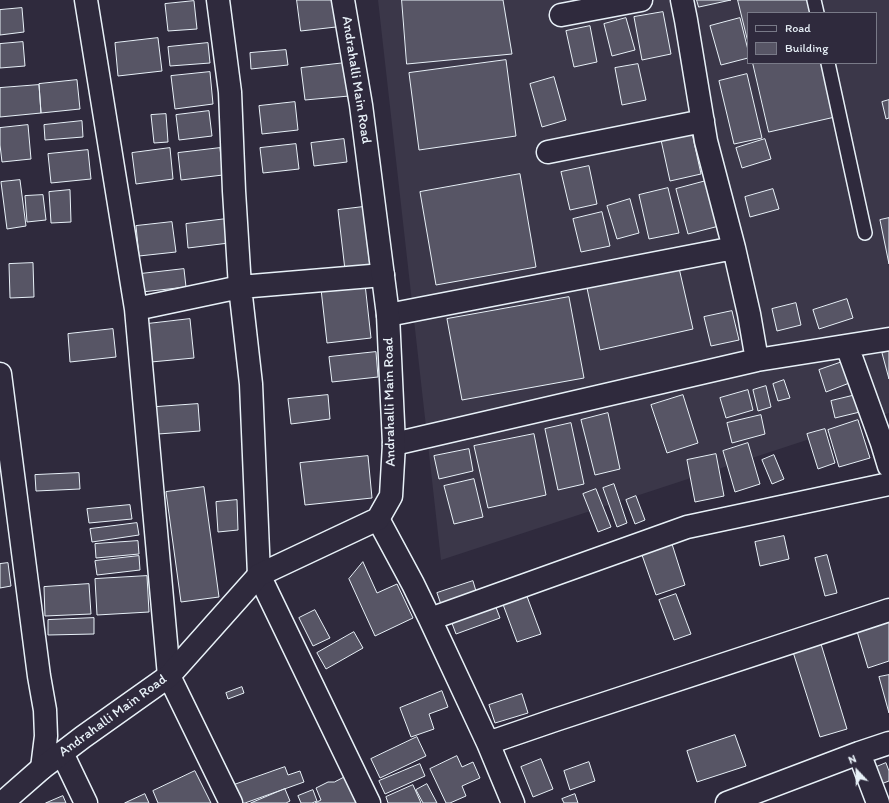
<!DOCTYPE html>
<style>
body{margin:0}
#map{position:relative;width:889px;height:803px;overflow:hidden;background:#2f2a3d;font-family:Itim,sans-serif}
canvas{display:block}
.legend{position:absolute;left:747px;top:12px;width:130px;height:52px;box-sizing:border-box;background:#2f2a3d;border:1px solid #797a88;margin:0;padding:5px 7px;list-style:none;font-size:12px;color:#e8f1f8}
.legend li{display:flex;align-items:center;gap:8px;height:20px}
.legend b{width:20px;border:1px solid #797a88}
.north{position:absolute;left:837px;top:751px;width:40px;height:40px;-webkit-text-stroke:3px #2f2a3d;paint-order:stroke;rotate:338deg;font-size:11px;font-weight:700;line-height:16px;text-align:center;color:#e8f1f8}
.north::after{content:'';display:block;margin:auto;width:14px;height:18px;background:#e8f1f8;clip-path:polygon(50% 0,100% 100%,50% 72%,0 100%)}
</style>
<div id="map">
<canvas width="889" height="803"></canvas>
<ul class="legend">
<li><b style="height:5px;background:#2f2a3d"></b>Road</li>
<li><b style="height:11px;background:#575565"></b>Building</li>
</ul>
<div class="north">N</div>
</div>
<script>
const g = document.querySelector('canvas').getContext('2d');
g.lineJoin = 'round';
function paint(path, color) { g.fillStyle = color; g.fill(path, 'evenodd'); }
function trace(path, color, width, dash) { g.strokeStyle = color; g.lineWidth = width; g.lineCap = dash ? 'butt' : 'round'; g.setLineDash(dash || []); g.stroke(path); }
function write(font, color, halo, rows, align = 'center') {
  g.font = font + ' Itim,sans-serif'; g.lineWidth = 4; g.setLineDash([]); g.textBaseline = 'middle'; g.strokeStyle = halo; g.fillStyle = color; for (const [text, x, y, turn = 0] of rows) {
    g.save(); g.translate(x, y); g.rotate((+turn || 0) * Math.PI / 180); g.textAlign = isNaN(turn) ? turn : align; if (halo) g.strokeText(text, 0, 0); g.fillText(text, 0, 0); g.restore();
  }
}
paint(new Path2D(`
 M378,0H889V413L441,560ZM748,13H876V63H748Z`), '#3b3749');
const building = new Path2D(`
 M297,0H334L336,27L301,31Z
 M402,0H503L512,54L407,64Z
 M697,0H731L699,7Z
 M738,0H808L811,13H748V42Z
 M194,1L197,29L168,31L165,4Z
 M22,8L24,32L0,35V10Z
 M663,12L671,54L642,60L634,17Z
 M626,18L635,50L612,56L604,24Z
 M740,18L748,50V58L721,65L710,26Z
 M590,26L597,62L574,67L566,31Z
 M158,38L162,71L118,76L115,43Z
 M23,42L25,66L0,68V44Z
 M208,43L210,63L170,66L168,47Z
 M286,50L288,65L251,69L250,53Z
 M506,60L516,136L419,150L409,73Z
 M345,63L349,96L305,100L301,68Z
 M753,63H822L835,117L769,132Z
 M638,64L646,100L622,105L615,68Z
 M210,72L213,104L175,109L171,76Z
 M747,74L762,138L734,144L719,81Z
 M554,77L566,120L542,127L530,84Z
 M77,80L80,109L41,113L39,84Z
 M39,85L41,113L0,117V88Z
 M889,100V118L886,119L882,102Z
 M295,102L298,130L262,134L259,106Z
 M209,111L212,136L179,140L176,115Z
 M166,114L168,142L154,143L151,115Z
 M82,121L83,137L45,140L44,125Z
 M28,125L31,159L2,162L0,145V128Z
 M692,133L701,174L670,181L661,140Z
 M344,139L347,162L314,166L311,143Z
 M765,139L771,159L742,168L736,148Z
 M296,144L299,169L263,173L260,148Z
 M170,148L173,179L136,184L132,153Z
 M220,148L223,175L181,180L178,153Z
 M88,150L91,179L51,183L48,154Z
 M589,166L597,204L570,210L561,172Z
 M520,174L536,267L436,285L420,192Z
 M20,180L26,226L7,229L1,182Z
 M706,181L719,226L688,234L676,189Z
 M668,188L679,233L649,239L639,195Z
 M773,189L779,209L750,217L745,197Z
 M70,190L71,222L51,223L49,192Z
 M43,195L46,220L27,222L25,196Z
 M630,199L639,233L617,239L607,206Z
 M363,207L370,267L345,270L338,210Z
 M602,212L610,246L581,252L573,219Z
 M889,218V264L880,220Z
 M226,219L229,243L188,248L186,224Z
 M172,222L176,252L139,256L136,226Z
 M33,263L34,297L10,298L9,264Z
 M679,268L693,329L600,350L587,288Z
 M184,269L186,287L142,292L140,274Z
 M365,284L371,338L327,343L321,289Z
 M569,297L584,378L462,400L447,319Z
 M847,299L853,318L819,329L813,310Z
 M796,303L801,325L777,331L772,309Z
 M732,311L739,340L711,346L704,317Z
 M190,319L194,358L151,362L147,324Z
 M113,329L116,357L70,362L68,334Z
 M889,351V379L882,353Z
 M376,352L378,377L332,382L329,357Z
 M845,361L852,382L826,392L819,370Z
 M784,380L790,398L778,401L773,384Z
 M766,386L771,407L758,411L753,390Z
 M748,390L753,410L726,418L720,398Z
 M860,394L864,411L835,418L831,401Z
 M328,395L330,419L291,424L288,399Z
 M683,395L698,443L667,453L651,405Z
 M198,404L200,431L158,434L156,407Z
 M608,413L620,469L595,475L581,420Z
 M761,415L765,434L732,443L727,423Z
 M858,420L870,458L839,467L828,430Z
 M571,423L584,484L558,490L545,429Z
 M825,429L835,463L818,469L807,434Z
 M534,434L546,495L488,508L474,446Z
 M748,443L760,484L735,492L723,451Z
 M469,449L473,471L439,479L434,456Z
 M716,454L724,496L695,502L687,460Z
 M774,455L784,479L772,484L762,460Z
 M368,456L372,498L305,505L300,463Z
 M79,473L80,489L36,491L35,475Z
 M474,479L483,517L454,524L444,486Z
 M614,484L627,523L617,527L603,488Z
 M204,487L219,597L181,602L166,492Z
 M596,489L611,527L598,532L583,494Z
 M636,496L645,520L635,524L626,500Z
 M237,500L238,530L218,532L216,502Z
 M130,505L132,519L89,523L87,509Z
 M137,523L139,535L92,542L90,529Z
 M784,536L789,559L760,566L755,542Z
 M138,541L139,554L96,558L95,544Z
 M672,544L685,585L656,595L642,555Z
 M827,555L837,593L825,596L815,558Z
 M139,556L140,570L97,575L95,561Z
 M363,562L377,593L397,584L413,618L375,636L349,579Z
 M8,563L11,586L0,588V564Z
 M147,576L149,612L97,615L95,579Z
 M473,581L478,598L443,610L437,593Z
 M89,584L91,614L45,616L44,587Z
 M525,591L541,634L517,642L501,599Z
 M676,594L691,634L674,640L659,600Z
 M494,602L500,618L456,634L450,618Z
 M315,610L330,638L313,646L299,618Z
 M94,618V634L48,635V620Z
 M889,618V661L868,668L856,628Z
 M354,632L363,648L326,669L317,653Z
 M821,644L847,729L820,737L793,652Z
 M889,675V713L879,677Z
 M242,687L244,693L228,699L226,693Z
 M442,691L448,707L429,714L434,729L411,737L400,708Z
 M522,694L528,713L495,723L489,705Z
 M735,735L746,766L697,782L687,751Z
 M417,737L426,756L380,778L371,759Z
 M457,756L462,767L473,762L480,778L462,786L466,796L450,803H446L430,769Z
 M541,759L553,789L533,797L521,767Z
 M589,762L595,781L570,790L564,771Z
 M886,763L889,771V781L881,784L874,768Z
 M420,764L425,776L385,794L379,781Z
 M285,767L288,775L300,771L304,782L245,803H241L234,785Z
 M195,771L211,803H158L153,791Z
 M345,777L358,803H315L321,800L316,788L328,782H334Z
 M427,784L437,803H423L416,790Z
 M413,785L421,803H388L386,797Z
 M285,789L290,801L286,803H251Z
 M313,790L317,801L312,803H301L298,796Z
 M145,794L149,803H125Z
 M575,794L578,803H564L562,799Z
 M63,796L66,803H46Z`);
paint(building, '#575565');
trace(building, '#e8f1f8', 1);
const lane = new Path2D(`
 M814,0L817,13
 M828,63L865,233`);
const street = new Path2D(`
 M86,0L136,309L169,676L231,803
 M218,0L230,92L234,191L240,287L251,384L259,575L369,803
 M682,0L686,20L706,141L734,248L749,314L757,360
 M561,15L641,0
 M548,152L703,121
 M136,309L240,287L383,275
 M388,315L734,248
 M847,346L882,443L889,466
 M0,374L39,676L45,710L46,736L42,768
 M394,444L757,360L889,339
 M378,519L413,584L430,619L488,743L513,803
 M430,619L687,527L889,484
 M488,743L555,720L889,610
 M62,753L86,803
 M859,753L878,803
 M727,803L859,753L889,743`);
const secondary = new Path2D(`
 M2,803L42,768L62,753L83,737L169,676L259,575L378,519L391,496L394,444L388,315L361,105L343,0`);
trace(lane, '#e8f1f8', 16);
trace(street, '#e8f1f8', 25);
trace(secondary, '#e8f1f8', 25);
trace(lane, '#2f2a3d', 13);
trace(street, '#2f2a3d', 22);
trace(secondary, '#2f2a3d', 22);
write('14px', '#e8f1f8', '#2f2a3d', [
 ["Andrahalli Main Road",356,80,81],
 ["Andrahalli Main Road",390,402,-91],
 ["Andrahalli Main Road",113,716,-36]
]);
</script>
